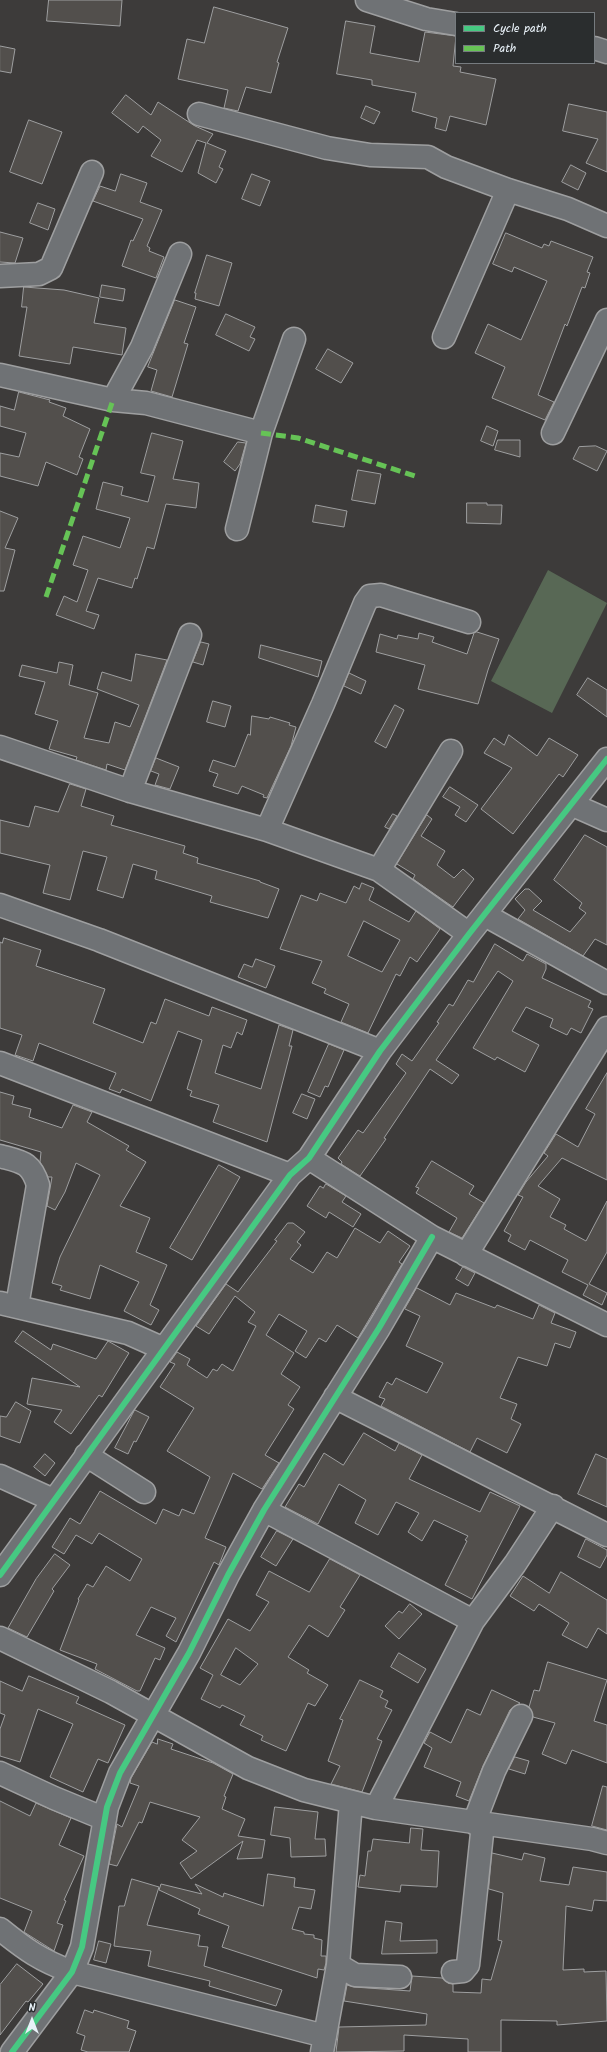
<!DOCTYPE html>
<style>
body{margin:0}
#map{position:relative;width:607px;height:2052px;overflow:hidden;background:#3d3b3a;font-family:Kalam,sans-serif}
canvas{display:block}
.legend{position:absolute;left:455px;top:12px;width:140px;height:52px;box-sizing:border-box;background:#2a2d2e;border:1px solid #767b7f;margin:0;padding:5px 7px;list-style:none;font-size:12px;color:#e8f1f8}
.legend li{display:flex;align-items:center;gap:8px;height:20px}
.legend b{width:20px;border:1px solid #767b7f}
.north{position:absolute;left:12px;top:2000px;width:40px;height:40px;-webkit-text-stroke:3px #2a2d2e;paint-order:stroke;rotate:0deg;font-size:11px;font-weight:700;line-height:16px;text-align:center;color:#e8f1f8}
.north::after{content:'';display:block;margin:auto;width:14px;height:18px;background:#e8f1f8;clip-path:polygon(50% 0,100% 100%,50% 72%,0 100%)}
</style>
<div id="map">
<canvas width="607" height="2052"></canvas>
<ul class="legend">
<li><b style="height:5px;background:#46c982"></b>Cycle path</li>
<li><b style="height:5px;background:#66c356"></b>Path</li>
</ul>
<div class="north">N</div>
</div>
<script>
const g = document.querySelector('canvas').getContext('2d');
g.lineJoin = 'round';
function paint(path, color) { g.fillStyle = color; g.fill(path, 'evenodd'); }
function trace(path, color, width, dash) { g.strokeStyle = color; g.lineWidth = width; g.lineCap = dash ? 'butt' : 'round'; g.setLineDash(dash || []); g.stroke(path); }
paint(new Path2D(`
 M548,570L607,603L552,713L491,681Z`), '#586855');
const building = new Path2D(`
 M49,0H122L120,26L47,21Z
 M214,7L288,28L277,62L279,63L271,93L246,87L238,111L224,108L228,90L178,79L187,39L204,43Z
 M346,21L375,26L370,53L419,62L425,32L456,36L453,66L461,67L460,72L496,79L486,125L450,116L446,131L435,128L437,118L412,111L416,93L372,85V80L337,74Z
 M0,46L15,49L11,73L0,71Z
 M126,95L151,115L158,102L195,126L213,134L207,143L226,151L219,167L223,169L216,183L198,173L206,143L197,140L182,172L151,156L161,140L143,126L138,133L112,113Z
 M569,104L607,112V172L586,163L598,139L563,131Z
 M366,106L380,112L374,124L361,118Z
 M29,120L62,132L42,184L10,172Z
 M571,165L586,173L578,190L562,182Z
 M121,174L147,183L140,202L162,210L147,246L150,248L149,251L164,257L156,278L122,266L131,240L133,241L143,219L93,201L100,186L115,191Z
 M252,174L270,181L260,206L242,199Z
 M38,203L55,209L48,230L30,223Z
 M0,232L23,238L15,263L0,262Z
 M506,233L542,248L544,244L549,246L551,241L593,257L587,272L590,273L585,288L582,287L567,326L565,324L538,395L554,402L545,420L492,398L505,367L475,353L488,324L521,340L547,281L514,267L512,272L493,264Z
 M207,255L232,263L219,306L195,299L196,293H195Z
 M102,285L125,289L123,301L100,297Z
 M24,287L64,290L99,298L94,323L126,328L122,355L73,347L70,364L19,356L27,307H22Z
 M175,300L196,307L184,343L188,344L172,397L151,391L157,370L148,367Z
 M226,314L255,327L250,337L255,339L249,351L216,335Z
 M328,349L353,363L341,383L316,369Z
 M19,392L50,400L49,402L66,408L63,416L90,429L79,457L83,459L77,475L46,462L38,486L0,476V453L19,457L26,433L0,426V406L14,410Z
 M487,426L498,431L493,446L481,441Z
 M152,433L183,441L173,479L199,483L196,508L166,504L154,549L147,547L137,579L135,578L132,588L98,578L86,611L99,615L94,629L56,615L64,596L77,602L88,570L73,565L83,536L120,548L130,518L96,509L103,482L123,487L121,495L148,502L155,476L141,473Z
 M498,440H520V457L495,450Z
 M238,442L246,443L240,464L235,471L224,462Z
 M596,446L607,451L597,471L573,459L579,447Z
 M358,470L381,474L375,504L352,500Z
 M467,503H487V505H502L501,524L467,523Z
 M316,505L347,511L344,527L313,522Z
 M0,511L18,518L5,548L15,550L4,591H0Z
 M477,632L499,639L488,670L478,704L418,689L425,665L376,652L380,634L397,639L398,635L418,639L419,633L434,637L432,642L467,654L474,633Z
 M201,642L209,644L203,665L193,662Z
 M261,645L322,661L318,677L259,658Z
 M136,654L167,660L125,770L107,764L106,770L76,760L77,757L49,749L58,721L35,714L45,682L19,676L22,665L57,673L59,662L73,665L69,685L98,693L84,738L109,743L115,722L130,727L139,705L97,689L102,672L131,681Z
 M349,673L366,681L361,694L344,686Z
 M588,678L607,690V717L577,695Z
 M213,701L231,706L225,727L207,722Z
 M395,705L404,710L386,748L375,742Z
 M252,716L269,719L270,717L290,723L289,725L296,727L291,746L267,798L263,797L264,795L242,786L238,794L213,786L218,774L209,771L213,760L235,767L248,734L250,735Z
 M509,735L537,756L549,738L578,755L563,777L559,774L513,834L481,809L512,768L484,753L494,738L504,745Z
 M156,758L179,767L170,789L155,785L159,774L151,771Z
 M70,784L86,789L81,806L114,816L111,825L185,846L183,853L198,858L197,863L260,881V882L279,889L268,918L210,902L212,896L155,879L157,871L133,864L123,898L97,890L107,857L83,851L70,900L43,893L50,865L0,853V820L29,827L35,806L58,812Z
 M450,787L478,805L466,822L455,815L460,807L443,797Z
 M393,814L397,816L389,829L385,827Z
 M427,815L432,819L421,836L445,851L437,865L454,878L463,869L474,879L453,907L413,879L415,875L397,864Z
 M585,835L607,847V945L595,939L583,956L518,919L525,910L515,899L525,889H529L542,901L533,910L570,932L586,913L579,908L582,903L554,880Z
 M362,883L374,888L369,900L409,922L416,911L440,929L417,962L410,957L400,976L396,974L368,1033L341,1022L349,1004L324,993L326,989L312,983L322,961L280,949L301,895L317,901L320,893L346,903L354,886L359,889ZM364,921L400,940L382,972L348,956Z
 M4,938L41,950L36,966L105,989L93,1023L143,1043L151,1022L156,1024L165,999L209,1016L212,1007L247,1020L242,1035L237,1032L231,1048L223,1045L215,1073L261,1089L279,1025L293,1030L289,1046H292L267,1142L213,1122L219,1105L190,1096L192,1091L187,1089L202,1040L178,1031L151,1101L122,1089L120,1093L109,1089L116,1073L39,1043L33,1061L15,1055L22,1035L0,1028V942L2,943Z
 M495,944L523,961L527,954L546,964V969L542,978L591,1001L588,1007L593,1009L581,1033L571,1028L567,1035L550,1027L553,1019L526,1007L512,1031L539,1045L525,1072L497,1057L495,1060L473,1048L513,981L498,971L436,1060L459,1075L452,1084L430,1069L384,1138L386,1139L360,1176L341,1164L342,1162L338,1158L358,1130L363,1133L406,1073L396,1064L402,1054L412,1061L439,1023L437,1022L449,1004L453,1006L468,980L473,982Z
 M256,959L275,966L266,988L238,977L244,964L252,967Z
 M329,1044L344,1050L328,1087L325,1086L320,1097L308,1092Z
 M607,1073V1180L562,1158L538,1186L560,1199L550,1217L566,1225L564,1229L586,1241L607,1201V1252L589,1284L607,1293L602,1305L583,1295L588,1285L562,1272L568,1260L530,1240L525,1250L508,1241L511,1235L504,1231L523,1197L518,1195L526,1182L548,1156L544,1153L556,1134L578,1147L595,1114L586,1109Z
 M0,1092L14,1096L12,1104L31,1109L29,1117L62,1128L73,1105L92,1112L87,1122L129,1146L126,1150L146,1162L120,1206L150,1218L136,1252L167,1265L150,1305L159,1310L151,1325L124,1311L139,1282L100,1265L90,1299L60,1290L62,1286L52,1283L60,1257L100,1175L76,1163L65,1192L55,1210L47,1206L52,1177H48L40,1162L41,1152L0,1140Z
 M302,1094L315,1099L307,1119L293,1113Z
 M432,1161L474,1186L469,1194L484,1203L462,1238L449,1232L457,1218L416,1193L419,1188L416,1187Z
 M219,1165L240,1177L192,1260L170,1248Z
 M326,1184L346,1196L342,1202L361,1214L353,1227L329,1212L326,1218L307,1206L320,1186L323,1188Z
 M288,1223H293L305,1232L297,1242L301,1245L290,1259L313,1273L327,1252L337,1258L355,1228L380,1243L388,1231L410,1246L399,1262L402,1264L358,1338L337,1325L326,1342L319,1338L306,1358L295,1351L307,1331L279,1314L266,1335L294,1353L281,1374L300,1387L288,1405L294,1409L265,1455L279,1463L262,1489L233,1473L205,1538L226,1547L219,1565L214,1562L176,1642L166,1636L176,1618L151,1607L136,1635L165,1648L160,1660L155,1658L140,1691H137L95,1669L97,1664L60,1650L79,1600L78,1599L87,1584L93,1587L106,1566L130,1581L142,1559L99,1533L92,1544L76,1535L64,1554L52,1547L70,1518L80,1524L100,1491L156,1524L163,1509L179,1516L182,1509L194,1514L210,1477L167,1451L194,1408L160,1387L175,1364L170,1362L177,1352L190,1359L187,1365L207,1378L213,1369L217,1371L222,1364L233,1371L256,1326L248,1322L255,1312L235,1296L209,1334L196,1326L226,1284L238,1292L277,1241L275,1240Z
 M463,1267L475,1273L468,1286L456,1279Z
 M417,1288L450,1305L456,1293L495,1308L497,1305L533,1319L539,1305L555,1313L551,1323L576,1332L570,1348L555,1343L547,1366L518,1357L500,1398L517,1404L511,1419L521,1424L507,1453L477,1438L470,1452L381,1406L385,1399L379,1397L387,1382L392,1385L396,1378L427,1393L443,1363L406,1346L420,1316L405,1309Z
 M23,1331L51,1350L53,1344L96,1359L108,1341L129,1353L102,1397L99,1395L71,1434L54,1422L62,1410L27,1404L32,1378L80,1387L15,1342Z
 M16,1402L31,1411L20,1443L0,1436V1416L6,1417Z
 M135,1410L149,1417L136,1442L134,1441L128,1454L115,1448Z
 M364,1433L395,1451L399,1443L422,1455L409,1479L480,1512L490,1492L520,1506L472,1599L445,1585L467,1541L465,1540L468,1536L434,1520L422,1541L408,1532L419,1513L396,1502L378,1535L355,1523L366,1500L339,1484L318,1524L285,1507L299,1484L304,1487L324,1453L343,1465Z
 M45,1454L55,1463L45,1476L34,1467Z
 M596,1454L607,1459V1507L578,1494Z
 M277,1531L293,1539L276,1566L261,1557Z
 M586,1539L607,1550V1555L600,1568L578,1557Z
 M55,1554L70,1565L52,1589L54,1591L27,1637L8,1628L36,1579Z
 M330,1559L360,1575L340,1607L345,1610L328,1637L309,1625L288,1657L309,1670L307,1673L328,1685L315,1706L308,1703L286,1751L261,1740L263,1736L240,1725L245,1716L222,1705L220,1708L201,1699L213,1675L200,1668L228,1619L250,1631L269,1602L256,1595L269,1571L309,1592ZM236,1648L258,1664L240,1685L221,1675Z
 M561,1572L607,1600V1634L598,1628L587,1648L562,1635L569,1623L539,1604L534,1611L510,1596L523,1576L549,1593Z
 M410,1604L422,1614L399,1639L385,1626L399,1611L402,1613Z
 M399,1653L426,1669L418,1683L391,1667Z
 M548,1662L607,1680L594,1721L607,1725V1763L572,1750L566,1764L542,1754L555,1723L533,1717L529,1707L534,1690L539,1691Z
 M29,1676L79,1697L76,1703L125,1725L108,1763L98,1759L83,1792L50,1777L73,1724L38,1709L20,1762L0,1756V1729L5,1715L0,1713V1681L22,1691Z
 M360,1680L383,1691L380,1697L388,1701L385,1707L392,1710L377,1739L382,1741L362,1792L331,1784L340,1766L328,1761L343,1720L340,1719Z
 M492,1690L520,1703L510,1710L483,1766L469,1801L456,1796L461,1782L424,1767L432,1748L424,1743L430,1732L451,1743L467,1709L480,1715Z
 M158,1739L173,1744L171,1749L213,1763L233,1774L224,1796L226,1797L222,1809L245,1819L238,1836L265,1840L262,1858L237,1859L243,1841L191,1879L180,1863L197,1851L182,1840L200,1817L150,1802L142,1823L139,1822L117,1866L109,1864L117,1824L122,1827L139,1786L130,1783L131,1778L152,1742L157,1744Z
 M515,1757L529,1761L525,1774L509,1769Z
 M603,1786L607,1787V1830L592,1826Z
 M0,1801L30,1816L36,1803L71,1818L59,1845L84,1856L64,1900L66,1901L57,1923L63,1925L54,1951L24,1932L32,1911L0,1898Z
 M275,1807L318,1812L315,1839H325L326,1856L291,1857L290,1838L271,1835Z
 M411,1828L423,1829L421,1850L439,1851L437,1887L401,1885L400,1892L358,1887L360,1875L365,1876L368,1851H371L373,1839L409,1843Z
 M492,1853L522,1860L524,1853L545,1858L540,1881L569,1885L573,1867L607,1872V1901L594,1900L592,1911L566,1906L563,1970L584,1969V1972L606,1971L607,2021L557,2025V2021L501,2020V2052H468V2039L404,2035V2051L336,2052L339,2027L426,2025L427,2014L344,2001L347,1985L354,1987L410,1991L412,1976L442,1978L448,1983L453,1984V1992L481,1993L482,1979L491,1980L502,1941L498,1940L503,1893L489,1889Z
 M268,1874L295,1878L294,1887L315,1890L311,1909L299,1907L292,1929L304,1932V1934L314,1935V1938L322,1940L321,1956H326V1963L324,1970L318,1969L317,1978L222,1947L229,1926L198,1914L200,1909L159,1890L161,1884L202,1894L195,1884L223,1897L224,1893L263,1906Z
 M132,1879L159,1887L147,1925L200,1935L198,1946L208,1947L204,1966L282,1990L276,2006L209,1986L210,1981L148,1966L151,1951L114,1946L119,1906H124Z
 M386,1921L402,1923L400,1941L437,1940V1953L382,1954Z
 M99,1941L111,1944L106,1963L94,1960Z
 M17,1964L43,1984L28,2002L26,2001L0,2035V1985Z
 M85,2010L93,2013L94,2010L129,2021L127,2028L136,2031L129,2052H88L81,2050L85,2036L77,2033Z`);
paint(building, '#524f4c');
trace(building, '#9e9fa0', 1);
const minor = new Path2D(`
 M367,0L426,19L456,24
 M594,48L607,52
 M199,114L327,148L370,155L428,157L446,167L508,190L568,209L607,226
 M0,276L39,274L51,268L92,172
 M444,337L508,190
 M0,375L113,400L146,403L261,433
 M113,400L142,347L180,254
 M553,433L607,320
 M237,529L261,433L294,339
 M0,747L130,791L267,830L379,870L469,934
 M130,791L190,635
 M573,805L607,820
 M267,830L323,704L365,603L370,596L381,595L469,622
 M379,870L451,751
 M0,905L99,940L380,1051
 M485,915L607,983
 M0,1063L290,1175
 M0,1156C22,1162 31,1162 38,1185L17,1306
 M309,1158L432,1237L607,1325
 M466,1255L607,1028
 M0,1303L128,1333L164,1349
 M335,1397L607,1535
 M86,1455L144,1492
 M0,1476L53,1500
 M264,1510L473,1621
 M0,1575L290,1175L309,1158L380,1051L469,934L607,759
 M0,1638L111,1692L248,1768L304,1790L376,1808L592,1839L607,1843
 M0,1773L54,1798L105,1819
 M376,1808L473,1621L515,1564L553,1506
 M474,1823L494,1771L521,1716
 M0,1929C26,1950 40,1960 72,1972L325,2036
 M338,1965L355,1975L400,1977
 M453,1972L463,1971L468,1965L483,1824
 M12,2052L72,1972L82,1947L107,1807L120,1773L189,1653L228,1575L264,1510L379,1328L432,1237
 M322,2052L338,1965L351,1802`);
trace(minor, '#9e9fa0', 25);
trace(minor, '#6f7275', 22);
trace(new Path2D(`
 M261,433L298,438L415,476
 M46,597L113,400`), '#66c356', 5, [10, 5]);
trace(new Path2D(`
 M0,1575L290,1175L309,1158L380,1051L469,934L607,759
 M12,2052L72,1972L82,1947L107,1807L120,1773L189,1653L228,1575L264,1510L379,1328L432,1237`), '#46c982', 6);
</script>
